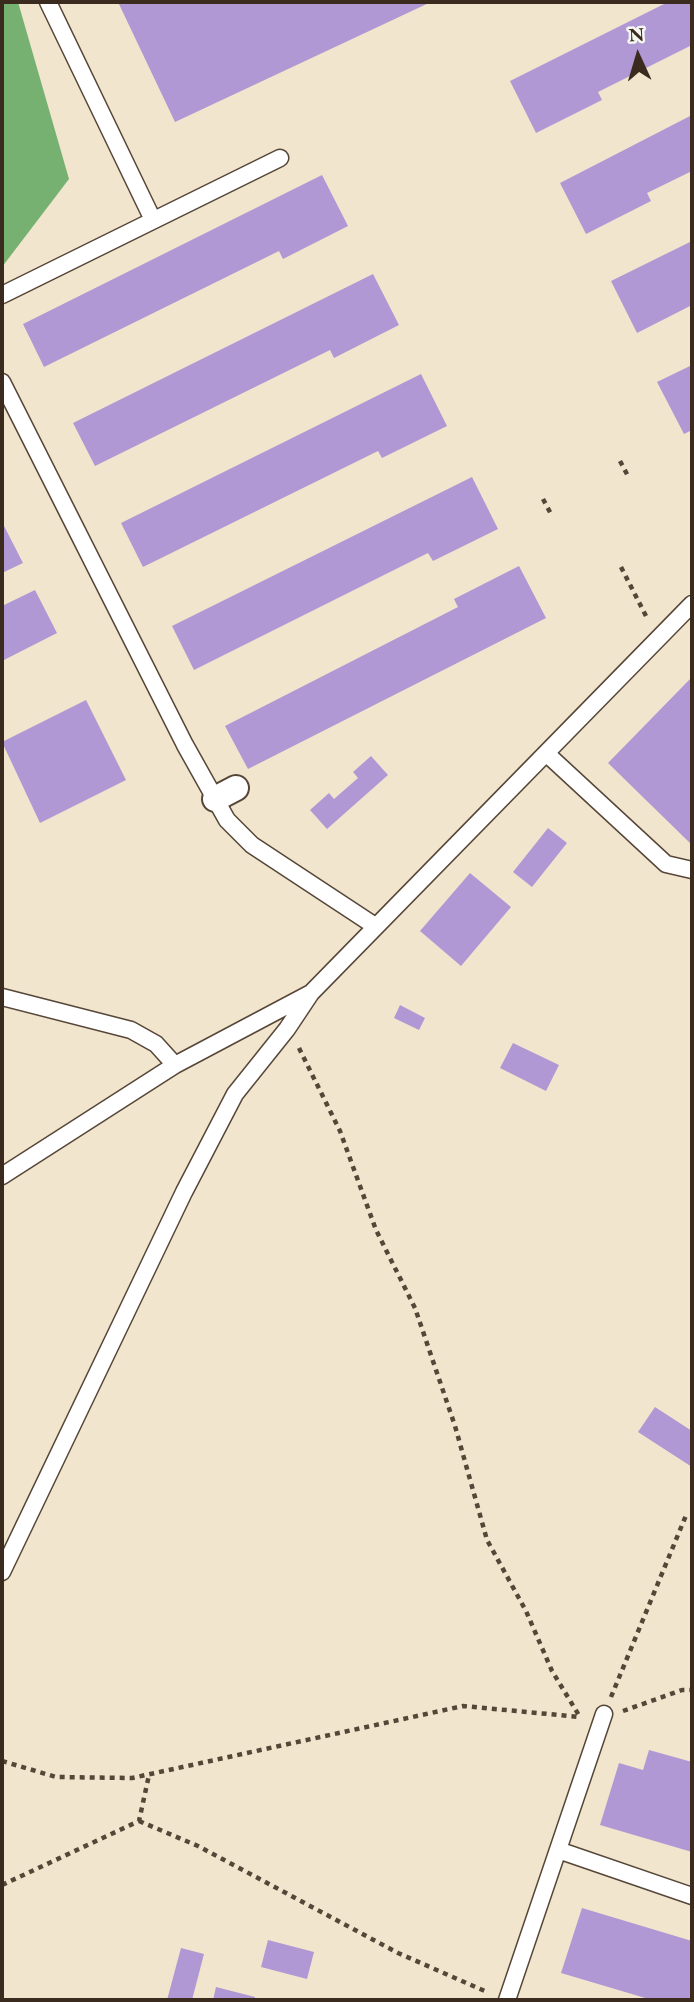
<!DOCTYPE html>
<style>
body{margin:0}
#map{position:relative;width:694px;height:2002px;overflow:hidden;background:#f1e5cd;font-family:"EB Garamond",serif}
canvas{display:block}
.frame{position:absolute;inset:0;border:4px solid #3b2a1e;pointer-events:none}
.north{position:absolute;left:603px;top:21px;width:70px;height:70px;-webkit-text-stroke:5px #f6f6f2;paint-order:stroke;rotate:356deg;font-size:19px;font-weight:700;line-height:28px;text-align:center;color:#3b2a1e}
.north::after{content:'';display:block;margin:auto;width:24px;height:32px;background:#3b2a1e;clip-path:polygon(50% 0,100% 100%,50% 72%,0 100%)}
</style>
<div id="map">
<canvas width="694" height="2002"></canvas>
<div class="frame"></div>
<div class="north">N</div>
</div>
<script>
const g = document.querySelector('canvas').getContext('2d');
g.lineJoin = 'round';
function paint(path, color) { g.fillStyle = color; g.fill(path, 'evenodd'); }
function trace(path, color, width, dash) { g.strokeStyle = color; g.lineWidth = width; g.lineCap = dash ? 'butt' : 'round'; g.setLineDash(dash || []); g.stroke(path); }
paint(new Path2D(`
 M2,2H18L69,179L2,267Z`), '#76b171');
paint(new Path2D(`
 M118,2H431L175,122Z
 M668,2H692V45L598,92L602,100L536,133L510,81Z
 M692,115V171L647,193L651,201L586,234L560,183Z
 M322,175L348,226L283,259L279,251L44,367L23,324Z
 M692,241V305L637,333L611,281Z
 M373,274L399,325L334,358L330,350L95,466L73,423Z
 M692,365V430L684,434L657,382Z
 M421,374L447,426L382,458L378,451L143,567L121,523Z
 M472,477L498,529L433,561L428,553L194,670L172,626Z
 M2,522L23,563L2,573Z
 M519,566L546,618L248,769L225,726L458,607L454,599Z
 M35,590L57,633L2,661V606Z
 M692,677V845L608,763Z
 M86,700L126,780L40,823L2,742Z
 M371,756L388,775L327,829L310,810L329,793L334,799L358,778L353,772Z
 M548,828L567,843L532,887L513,872Z
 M470,873L511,907L461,966L420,931Z
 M400,1005L425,1018L419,1030L394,1018Z
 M513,1043L559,1065L546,1091L500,1068Z
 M655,1407L692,1431V1467L638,1432Z
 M649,1750L692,1762V1852L600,1825L619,1763L643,1770Z
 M582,1908L692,1941V2000H652L561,1973Z
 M268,1940L314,1952L307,1979L261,1967Z
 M181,1948L204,1954L192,2000H167Z
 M216,1987L255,1997L254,2000H213Z`), '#b098d4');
const service = new Path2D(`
 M48,2L153,220
 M2,295L280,158
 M2,382L185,745L227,820L252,845L375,926
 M547,754L666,864L692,870
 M2,997L131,1030L156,1044L175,1065
 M2,1176L175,1065L309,994
 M2,1572L184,1192L235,1094L287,1029L311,993L692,604
 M558,1850L692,1896
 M507,2000L604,1714`);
const pedestrian = new Path2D(`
 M215,799L236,788`);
trace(service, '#564638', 19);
trace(pedestrian, '#564638', 28);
trace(new Path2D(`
 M620,461L628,476
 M543,499L551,514
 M621,567L647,618
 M299,1048L340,1131L376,1230L415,1308L455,1426L487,1540L526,1611L552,1671L580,1717
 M611,1697L687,1513
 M623,1711L682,1690H692
 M2,1761L56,1777L132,1778L463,1706L580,1717
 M139,1821L198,1846L398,1953L487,1992
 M2,1885L139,1821L149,1775`), '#564638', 4.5, [5, 5]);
trace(service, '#fff', 16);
trace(pedestrian, '#fff', 24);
</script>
